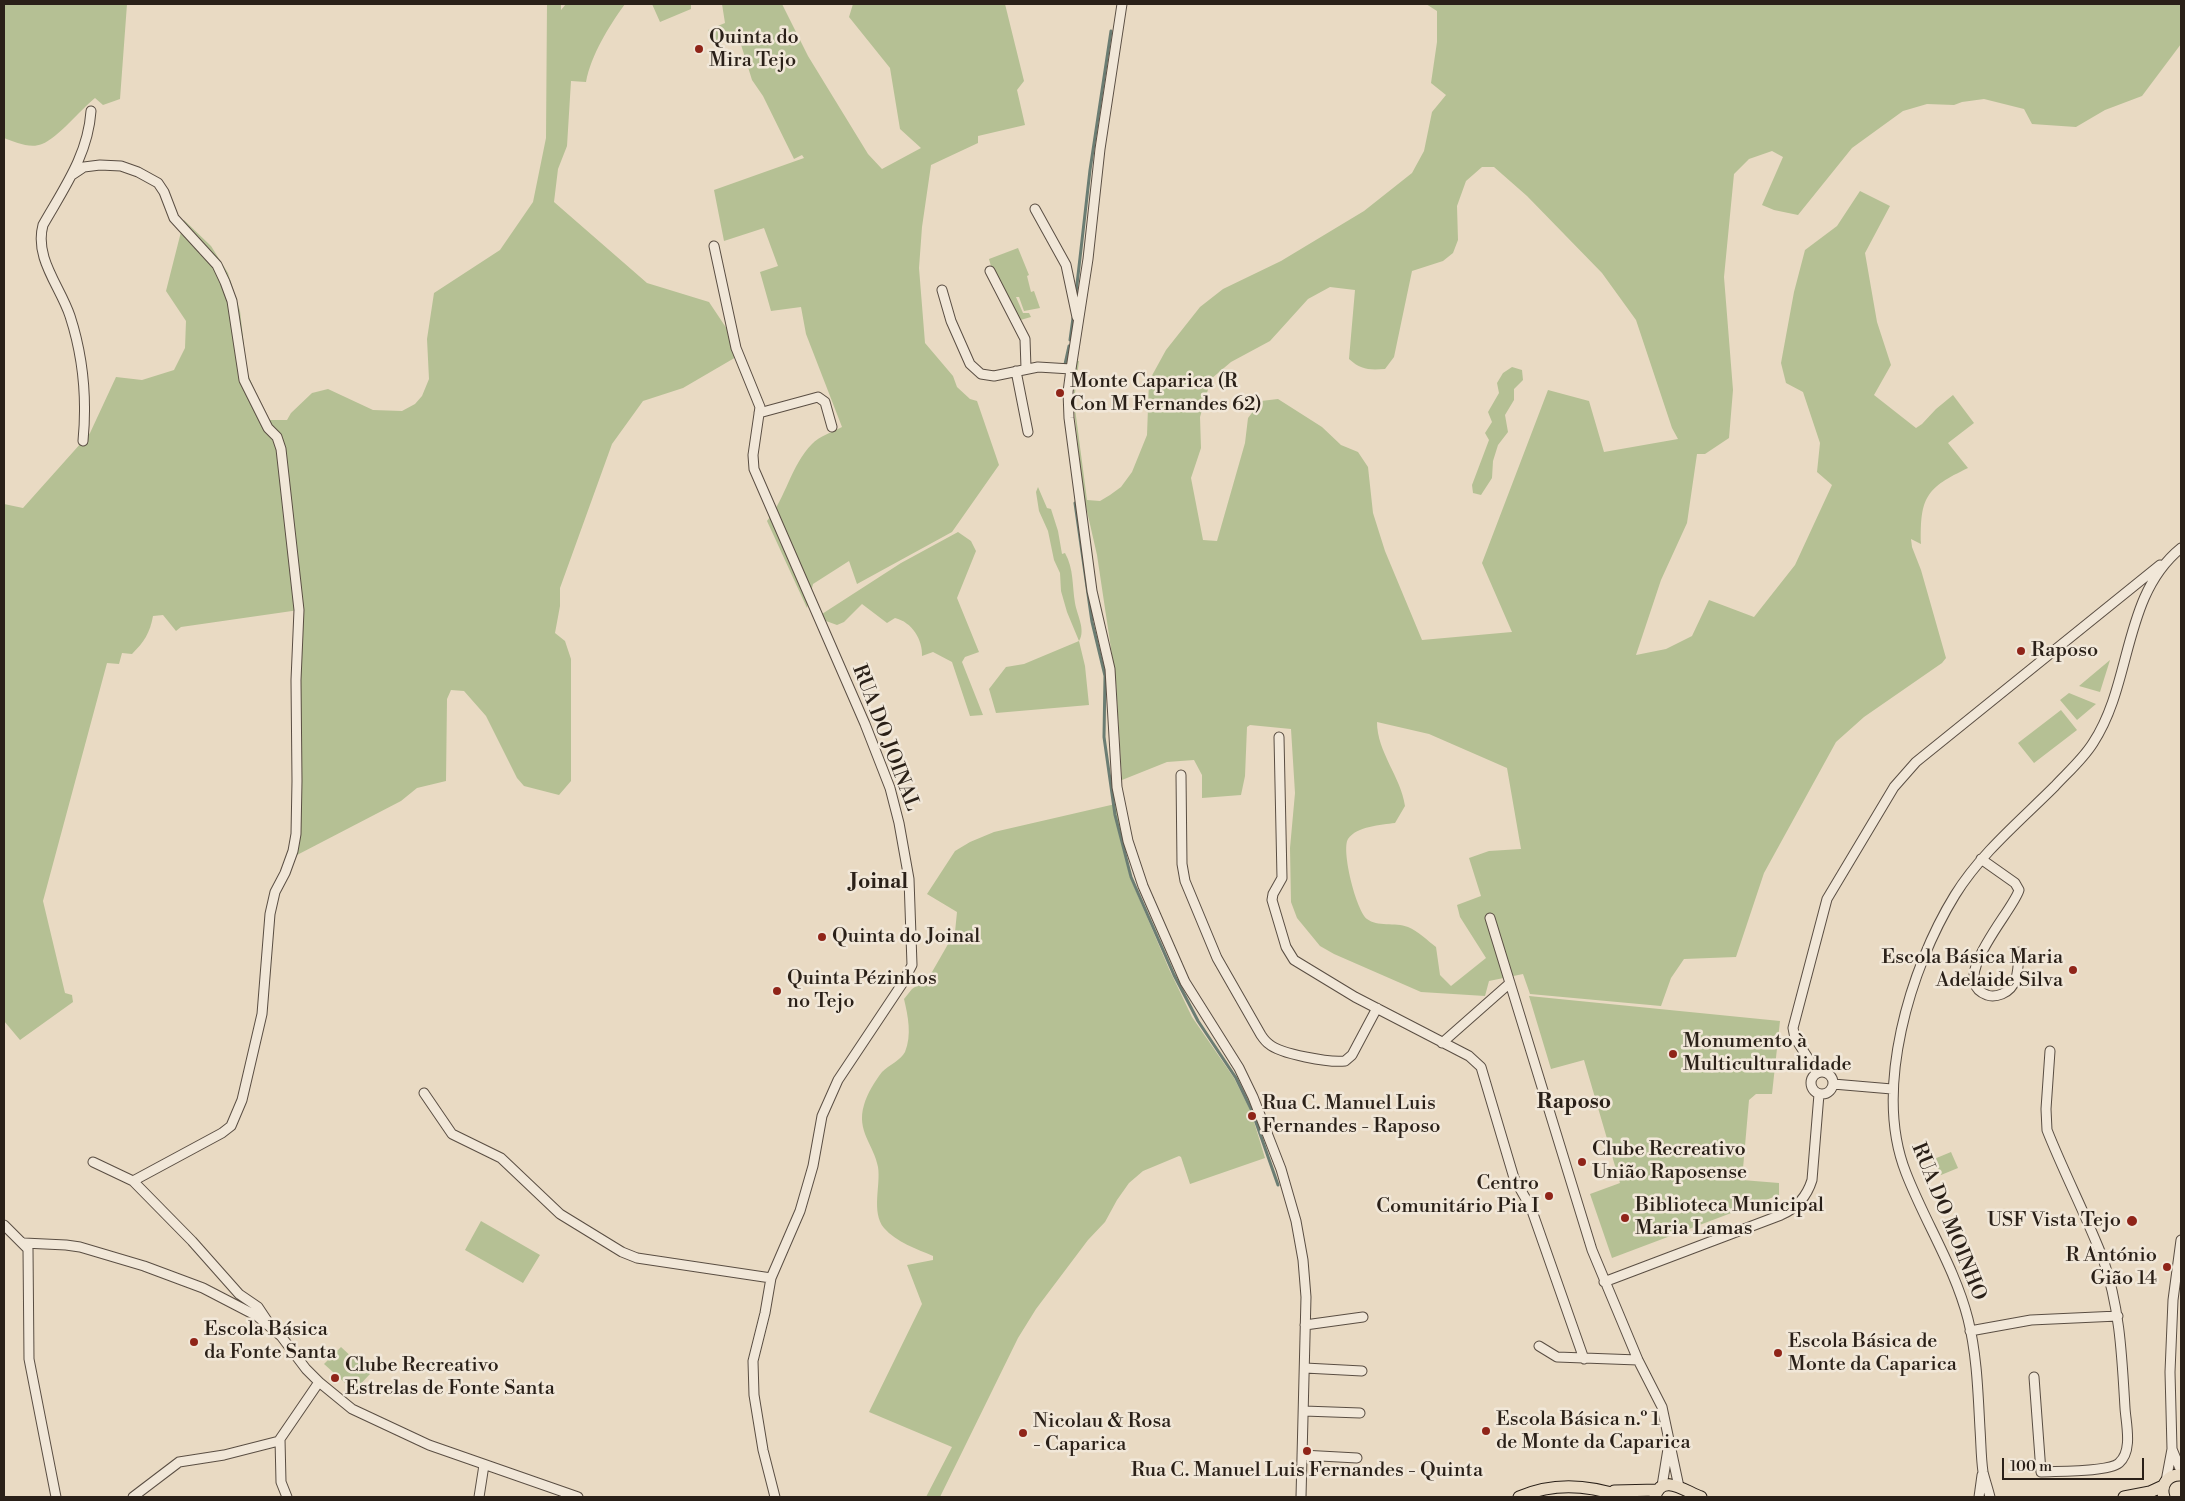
<!DOCTYPE html>
<meta charset="utf-8">
<style>
body{margin:0}
#map{position:relative;width:2185px;height:1501px;overflow:hidden;background:#e9dac3;font-family:"Libre Bodoni",serif}
canvas{display:block}
.frame{position:absolute;inset:0;border:5px solid #2a2018;pointer-events:none}
.scale{position:absolute;left:2002px;top:1458px;width:142px;height:22px;box-sizing:border-box;border:2px solid #2a2018;border-top:0;padding-left:6px;font-size:15px;line-height:18px;white-space:nowrap;color:#2a2018;-webkit-text-stroke:4px #f1e7d8;paint-order:stroke}
</style>
<div id="map">
<canvas width="2185" height="1501"></canvas>
<div class="frame"></div>
<div class="scale">100 m</div>
</div>
<script>
const g = document.querySelector('canvas').getContext('2d');
g.lineJoin = 'round';
function paint(path, color) { g.fillStyle = color; g.fill(path, 'evenodd'); }
function trace(path, color, width, dash) { g.strokeStyle = color; g.lineWidth = width; g.lineCap = dash ? 'butt' : 'round'; g.setLineDash(dash || []); g.stroke(path); }
function write(font, color, halo, rows, align = 'center') {
  g.font = font + ' "Libre Bodoni",serif'; g.lineWidth = 5; g.setLineDash([]); g.textBaseline = 'middle'; g.strokeStyle = halo; g.fillStyle = color; for (const [text, x, y, turn = 0] of rows) {
    g.save(); g.translate(x, y); g.rotate((+turn || 0) * Math.PI / 180); g.textAlign = isNaN(turn) ? turn : align; if (halo) g.strokeText(text, 0, 0); g.fillText(text, 0, 0); g.restore();
  }
}
paint(new Path2D(`
 M4,4H127L120,99L103,105L95,98C80,110 58,138 42,144C30,149 15,142 4,138Z
 M547,4H561V10L566,4H625C609,26 591,55 586,82L571,81L567,146L558,169L554,202L647,283L709,302L743,353L683,388L643,401L612,444L560,588V606L555,633L565,641L571,659V781L559,795L524,786L517,778L486,716L464,691L451,690L447,699L446,781L417,788L401,801L297,855L293,851L299,610L181,627L176,631L163,615L153,616C150,633 144,642 132,654L122,653L119,664L107,663L43,901L65,993L72,995L73,1002L20,1040L4,1021V504L23,508L90,433L116,377L142,380L174,370L185,348L186,321L166,291L184,220L211,246L228,273L240,311L247,372L267,420H287L291,413L312,393L328,389L373,410L402,411L415,404L422,396L429,379L427,339L434,293L500,250L533,202L546,138Z
 M652,4H693L691,5V9L660,22Z
 M722,4H782L808,56L868,154L882,169L921,148L900,129L890,68L849,17L853,4H1005L1024,81L1017,90L1025,125L978,136V143L931,165L922,227L919,268L925,343L953,376L957,387L970,399L977,401L999,465L952,532L857,584L849,561L813,584L807,608L767,521C786,498 791,465 812,444C819,436 833,432 842,427L806,334L801,307L771,311L760,272L778,266L764,228L724,241L714,190L804,158L802,155L794,159L763,96L752,80L738,35L713,44L708,30L725,23Z
 M1426,4H2181V44L2142,96L2105,110L2076,127L2032,124L2024,109L1984,99L1962,102L1954,105L1927,104L1903,111L1852,148L1798,215L1774,210L1762,205L1783,157L1772,151L1749,159L1734,174L1724,277L1733,390L1729,438L1705,454H1697L1687,523L1661,580L1636,655L1666,649L1692,636L1709,600L1754,617L1795,565L1832,485L1817,472L1820,443L1803,392L1786,383L1781,363L1794,292L1805,250L1837,226L1860,191L1890,206L1865,253L1877,322L1891,365L1874,395L1916,428L1922,424L1936,409L1953,395L1974,423L1948,443L1968,468C1926,488 1920,497 1921,544L1911,539L1912,547L1921,570L1946,658L1942,663L1864,717L1836,742L1764,873L1736,957L1684,959L1671,978L1661,1006L1530,994L1523,974L1489,981L1485,996L1421,992L1334,954L1320,946L1297,918L1291,902L1290,848L1295,793L1291,729L1250,725L1247,727L1245,776L1241,795L1202,798V775L1194,760L1167,762L1122,780L1116,682L1097,555L1084,498L1073,401L1076,361H1079L1074,401L1087,500L1100,501L1110,495L1121,487L1132,472L1147,435L1149,381L1166,350L1200,307L1223,289L1281,261L1364,211L1412,173L1424,151L1432,112L1446,95L1431,83L1437,42V11ZM1482,167H1494L1527,196L1602,273L1636,320L1672,428L1678,439L1604,452L1589,401L1548,390L1482,563L1512,632L1422,640L1385,551L1373,513L1368,467L1358,452L1341,445L1322,427L1278,399L1261,401L1248,418L1245,443L1217,541L1203,540L1191,478L1201,448L1200,417L1211,379L1231,362L1270,341L1308,299L1330,287L1355,290L1349,359C1361,370 1369,370 1385,369L1394,357L1412,271L1443,261L1453,253L1458,240L1457,206L1466,181ZM1377,722L1429,734L1507,768L1521,849L1489,851L1469,858L1481,896L1457,905L1460,917L1486,958L1451,986L1440,975L1436,947C1428,941 1418,931 1408,927C1395,922 1377,927 1367,919C1356,910 1341,850 1348,839C1357,826 1381,825 1395,823L1405,806C1401,777 1377,752 1377,722Z
 M1018,248L1029,275L1027,276L1031,292L1034,291L1040,308L1024,311L1019,297H1016L1023,313H1029L1031,317L1017,321L992,270L989,259Z
 M1512,367L1522,370L1523,380L1514,389V400L1505,415L1508,432L1498,445L1493,461L1492,478L1481,495L1473,493L1472,485L1489,440L1485,433L1492,422L1488,412L1499,393L1497,383L1503,373Z
 M1038,487L1047,508L1051,509L1058,531L1062,554L1065,553C1074,569 1072,586 1075,603C1077,615 1086,630 1079,641L1085,666L1089,705L996,713L989,689L1006,667L1024,664L1079,641L1067,612L1061,591L1060,573L1054,560L1048,531L1039,511L1036,492Z
 M958,532L971,541L976,551L957,598L979,652L965,657L962,662L983,715L970,716L952,662L933,652L922,656C923,640 912,622 895,618L887,623L862,604L844,622L837,625L826,621L822,614L901,563Z
 M2110,660L2100,692L2079,686Z
 M2069,693L2096,704L2077,720L2060,700Z
 M2061,710L2077,730L2034,763L2018,743Z
 M1124,802L1125,856L1130,877L1169,969L1192,1017L1234,1078L1251,1112L1265,1158L1190,1184L1181,1157L1179,1156L1143,1171L1129,1183L1117,1200L1105,1222L1088,1240L1036,1309L1018,1338L940,1497H926L952,1447L869,1412L922,1304L907,1265L933,1260V1256C917,1249 896,1242 884,1228C871,1212 881,1185 878,1167C874,1145 856,1131 864,1105C867,1094 875,1081 882,1072C889,1065 901,1060 905,1052C912,1035 908,1016 904,999L912,989L928,978L932,972L955,932L957,912L927,894L955,851L970,842L994,832Z
 M1529,996L1780,1021L1772,1094H1756L1749,1100L1742,1180L1779,1183V1195L1612,1258L1590,1194L1620,1183L1584,1060L1551,1069Z
 M1951,1152L1958,1168L1941,1175L1934,1159Z
 M481,1221L540,1255L523,1283L465,1250Z
 M341,1347L370,1374L354,1391L324,1364Z`), '#b5c094');
trace(new Path2D(`
 M1076,293L1090,170L1111,31
 M1070,340L1073,318
 M1065,364L1069,346
 M1075,503L1092,622L1105,676L1104,737L1115,815L1131,877L1174,975L1198,1021L1236,1078L1252,1111L1278,1185`), '#6b7d73', 3);
const minor = new Path2D(`
 M1122,4L1100,149L1088,259L1071,369L1068,392L1069,418L1092,591L1110,669L1117,787L1128,841L1143,886L1185,982L1239,1068L1253,1097L1281,1169L1296,1221L1303,1260L1306,1297L1301,1497
 M72,175L84,167L100,165L121,166L138,172L158,183L164,192L174,218L217,265L225,282L232,301L244,380L268,428L277,437L281,449L299,610L296,680L297,781L296,834L293,851L285,873L275,892L270,914L262,1014L242,1100L231,1126L222,1133L133,1181
 M1035,209L1066,265L1077,317
 M714,246L736,348L760,407L753,455L754,469L865,724L890,788L899,823L909,879L912,965L902,984L838,1080L822,1116L813,1166L800,1211L771,1278L765,1313L753,1361L754,1395L763,1450L775,1497
 M990,271L1025,339L1026,368
 M942,290L951,321L970,364L981,374L994,376L1038,367L1071,369
 M1016,371L1028,432
 M759,413L818,397L825,402L832,427
 M83,441C87,399 83,356 70,316C60,286 34,258 43,225C64,188 88,155 91,111
 M1279,737L1282,878L1273,894L1272,900L1286,947L1294,960L1355,997L1469,1056L1481,1067L1514,1178L1531,1208L1584,1359
 M1181,775L1182,864L1185,881L1217,958L1261,1035C1263,1038 1266,1042 1269,1044C1280,1054 1330,1063 1345,1061L1352,1055L1377,1008
 M1981,859L2015,883L2019,890C2014,910 1946,981 1987,995C1992,997 1997,996 2002,994C2019,987 2018,968 2019,952
 M1490,918L1592,1250L1638,1360L1662,1407L1679,1487
 M1442,1043L1510,983
 M1811 1083a11 11 0 1 1 22 0a11 11 0 1 1-22 0Z
 M1817,1072L1795,1038L1793,1028L1827,899L1894,787L1916,762L2160,565
 M1833,1084L1892,1089
 M424,1093L452,1134L501,1158L560,1214L622,1252L637,1258L771,1278
 M93,1162L133,1181L192,1241L239,1294L258,1307L268,1322
 M4,1225L28,1249L29,1359L56,1497
 M24,1243L66,1245L80,1247L144,1266L203,1288L257,1316L281,1336L306,1369L319,1382L352,1409L429,1445L578,1497
 M1604,1282L1781,1215C1797,1208 1807,1196 1812,1180L1819,1094
 M1305,1325L1363,1317
 M1970,1331L2031,1320L2118,1316
 M1539,1346L1557,1357L1638,1360
 M1305,1368L1362,1371
 M2034,1377L2041,1472C2057,1471 2109,1472 2119,1463C2133,1451 2126,1424 2125,1408C2122,1358 2120,1307 2103,1259C2086,1215 2064,1173 2047,1130L2046,1109L2050,1051
 M1304,1411L1360,1413
 M2172,1449L2181,1471
 M1302,1455L1357,1458
 M2166,1481L2172,1449L2170,1372L2173,1300L2181,1240
 M1662,1486L1668,1449
 M133,1497L179,1462L224,1455L279,1441
 M287,1497L281,1482L280,1439L319,1382
 M479,1497L484,1465
 M1979,1497L1982,1475
 M1990,1497C1988,1489 1985,1480 1983,1472C1981,1458 1981,1443 1980,1429C1978,1393 1977,1355 1968,1319C1955,1268 1925,1222 1906,1173C1873,1090 1910,968 1955,895C1981,853 2020,821 2055,786C2068,772 2083,759 2093,743C2133,682 2122,596 2181,548`);
const major = new Path2D(`
 M1614,1491L1658,1490
 M1519,1497C1553,1482 1590,1485 1624,1497
 M1655,1497C1662,1472 1686,1492 1701,1497
 M2124,1497L2150,1492L2163,1486
 M2164,1497C2160,1485 2168,1474 2181,1475`);
trace(minor, '#5a4e43', 11);
trace(major, '#2a2018', 13);
trace(minor, '#f1e7d8', 9);
trace(major, '#e9dac3', 11);
for (const [x, y, r, color] of [
 [699,49,5,"#8f2418"],
 [1060,393,5,"#8f2418"],
 [2021,651,5,"#8f2418"],
 [822,937,5,"#8f2418"],
 [2073,970,5,"#8f2418"],
 [777,991,5,"#8f2418"],
 [1673,1054,5,"#8f2418"],
 [1252,1116,5,"#8f2418"],
 [1582,1162,5,"#8f2418"],
 [1549,1196,5,"#8f2418"],
 [1625,1218,5,"#8f2418"],
 [2132,1221,6,"#8f2418"],
 [2167,1267,5,"#8f2418"],
 [194,1342,5,"#8f2418"],
 [1778,1353,5,"#8f2418"],
 [335,1378,5,"#8f2418"],
 [1486,1431,5,"#8f2418"],
 [1023,1433,5,"#8f2418"],
 [1307,1451,5,"#8f2418"]
]) { const dot = new Path2D(); dot.arc(x, y, r, 0, 2 * Math.PI); g.fillStyle = color; g.fill(dot); trace(dot, '#f1e7d8', 2); }
write('20px', '#2a2018', '#f1e7d8', [
 ["Quinta do",709,38],
 ["Mira Tejo",709,61],
 ["Monte Caparica (R",1070,382],
 ["Con M Fernandes 62)",1070,405],
 ["Raposo",2031,651],
 ["Quinta do Joinal",832,937],
 ["Escola Básica Maria",2063,958,"right"],
 ["Adelaide Silva",2063,981,"right"],
 ["Quinta Pézinhos",787,979],
 ["no Tejo",787,1002],
 ["Monumento à",1683,1042],
 ["Multiculturalidade",1683,1065],
 ["Rua C. Manuel Luis",1262,1104],
 ["Fernandes - Raposo",1262,1127],
 ["Clube Recreativo",1592,1150],
 ["União Raposense",1592,1173],
 ["Centro",1539,1184,"right"],
 ["Comunitário Pia I",1539,1207,"right"],
 ["Biblioteca Municipal",1635,1206],
 ["Maria Lamas",1635,1229],
 ["USF Vista Tejo",2121,1221,"right"],
 ["R António",2157,1256,"right"],
 ["Gião 14",2157,1279,"right"],
 ["Escola Básica",204,1330],
 ["da Fonte Santa",204,1353],
 ["Escola Básica de",1788,1342],
 ["Monte da Caparica",1788,1365],
 ["Clube Recreativo",345,1366],
 ["Estrelas de Fonte Santa",345,1389],
 ["Escola Básica n.º 1",1496,1420],
 ["de Monte da Caparica",1496,1443],
 ["Nicolau & Rosa",1033,1422],
 ["- Caparica",1033,1445],
 ["Rua C. Manuel Luis Fernandes - Quinta",1307,1471,"center"]
], 'left');
write('20px', '#2a2018', '#f1e7d8', [
 ["RUA DO JOINAL",885,738,69],
 ["RUA DO MOINHO",1948,1222,68]
]);
write('bold 21px', '#2a2018', '#f1e7d8', [
 ["Joinal",879,883],
 ["Raposo",1574,1103]
]);
</script>
